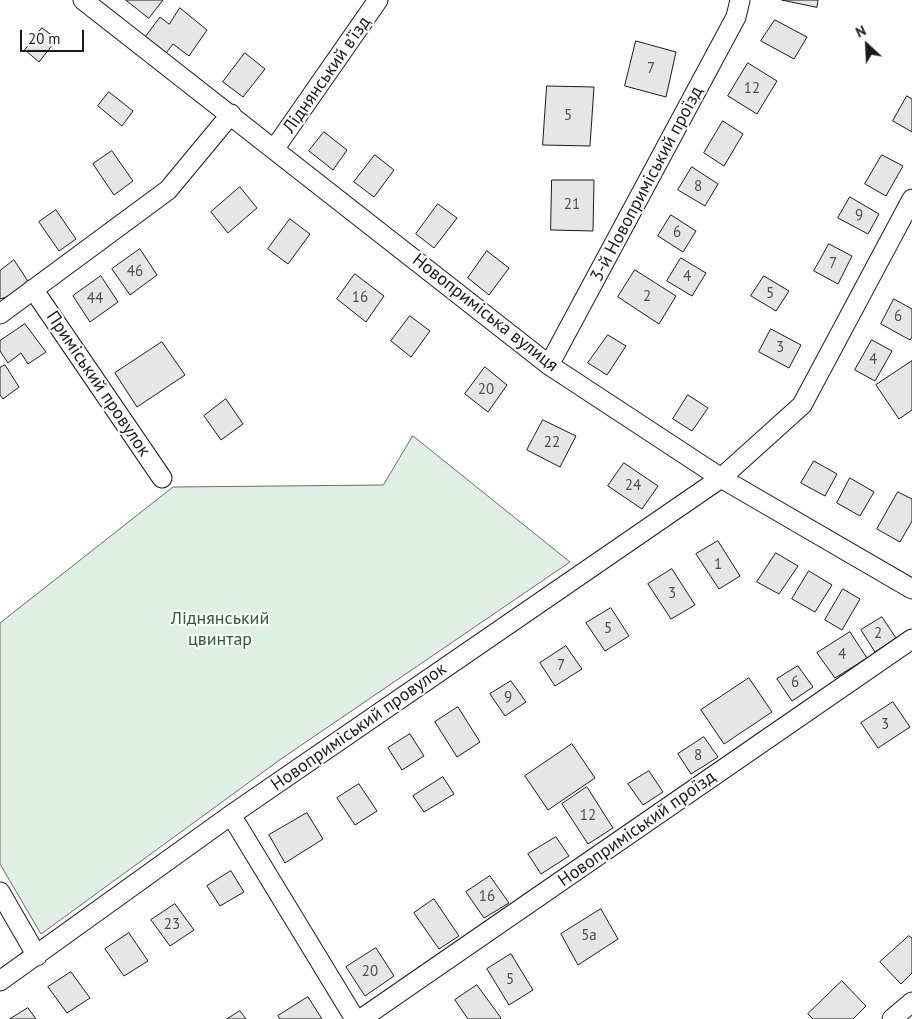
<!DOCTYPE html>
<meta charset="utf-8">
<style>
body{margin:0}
#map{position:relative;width:912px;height:1019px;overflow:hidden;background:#fff;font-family:"PT Sans",sans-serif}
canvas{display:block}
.north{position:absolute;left:842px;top:20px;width:50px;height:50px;-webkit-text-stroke:4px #fff;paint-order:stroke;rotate:335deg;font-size:14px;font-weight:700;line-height:20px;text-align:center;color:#1a1a1a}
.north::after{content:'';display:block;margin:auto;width:18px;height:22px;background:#1a1a1a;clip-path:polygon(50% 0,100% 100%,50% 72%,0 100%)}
.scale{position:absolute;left:20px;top:30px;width:64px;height:22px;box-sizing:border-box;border:2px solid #1a1a1a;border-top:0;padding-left:6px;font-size:15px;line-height:18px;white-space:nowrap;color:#1a1a1a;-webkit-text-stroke:4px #fff;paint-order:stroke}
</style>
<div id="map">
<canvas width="912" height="1019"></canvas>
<div class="north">N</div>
<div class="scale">20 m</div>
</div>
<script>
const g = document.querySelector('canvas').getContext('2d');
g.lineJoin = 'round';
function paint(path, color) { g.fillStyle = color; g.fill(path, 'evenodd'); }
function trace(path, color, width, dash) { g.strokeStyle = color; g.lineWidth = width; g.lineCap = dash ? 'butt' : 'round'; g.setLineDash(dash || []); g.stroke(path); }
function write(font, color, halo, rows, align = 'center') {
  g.font = font + ' "PT Sans",sans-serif'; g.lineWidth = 4; g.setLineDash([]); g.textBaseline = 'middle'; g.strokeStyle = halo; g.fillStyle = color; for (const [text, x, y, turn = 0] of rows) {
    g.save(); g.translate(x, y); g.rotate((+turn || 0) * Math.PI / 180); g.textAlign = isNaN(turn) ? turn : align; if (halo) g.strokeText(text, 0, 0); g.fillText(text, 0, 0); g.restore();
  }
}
const green = new Path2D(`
 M413,436L570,562L281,759L41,934L0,864V623L173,487L383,485Z`);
paint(green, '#e0efe3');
trace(green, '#6a6a6a', 1);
const building = new Path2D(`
 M126,0H163L149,18Z
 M782,0H818L817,7Z
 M180,8L207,30L189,56L173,44L166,53L145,37L160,17L169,24Z
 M775,20L807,37L794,59L761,41Z
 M42,28L57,39L39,62L25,50Z
 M636,41L676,52L666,97L625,86Z
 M245,53L265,69L243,97L223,82Z
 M748,63L777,81L757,114L728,96Z
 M547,86L594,87L590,146L543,145Z
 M109,92L133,111L122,126L98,106Z
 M907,96L912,99V132L893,121Z
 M723,121L743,134L724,166L704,153Z
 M324,132L347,150L333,170L309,151Z
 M112,151L133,181L114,195L93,164Z
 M375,155L394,170L374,197L354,182Z
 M882,155L903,166L886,196L865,184Z
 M692,167L718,184L705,206L678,190Z
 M552,180H594L593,231L551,230Z
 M240,187L257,208L228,233L211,212Z
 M850,197L879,214L868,234L838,218Z
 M438,204L457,218L434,248L416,234Z
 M56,210L76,239L59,251L39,222Z
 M671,215L696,231L683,252L658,236Z
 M290,219L310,234L288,264L268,249Z
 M829,244L852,256L838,284L814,271Z
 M140,249L157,275L130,295L112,269Z
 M487,251L509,268L489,295L468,278Z
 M681,258L706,273L692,296L667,281Z
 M14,260L33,289L0,299V271Z
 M635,270L676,296L659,324L618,297Z
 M355,274L384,296L366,322L337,299Z
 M101,276L118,302L90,322L73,296Z
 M764,276L789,291L776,311L751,296Z
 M894,299L912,309V337L910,340L881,324Z
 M410,316L430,331L411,357L391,341Z
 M25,324L46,352L28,364L21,353L8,363L0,351V341Z
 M771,329L801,345L789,368L759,352Z
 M608,335L626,346L607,375L588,363Z
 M872,340L892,351L875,381L855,370Z
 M162,342L185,375L137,407L115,373Z
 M912,361V410L899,419L876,385Z
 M5,365L19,387L3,399L0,395V368Z
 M485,367L507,385L488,412L465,394Z
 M688,395L708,408L692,431L673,419Z
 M226,399L243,424L221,440L204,416Z
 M543,420L576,436L560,467L527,450Z
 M814,461L837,474L825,496L801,483Z
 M624,463L658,486L642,509L608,486Z
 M850,478L874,492L860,516L837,503Z
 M898,492L912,499V521L900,542L877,529Z
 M718,541L740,576L719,589L696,554Z
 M776,553L798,566L779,594L757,582Z
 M672,569L695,605L671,619L648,584Z
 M809,571L832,585L815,612L792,599Z
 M843,589L860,599L842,630L825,620Z
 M611,608L629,636L605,651L586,623Z
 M882,617L896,638L875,652L861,630Z
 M850,632L867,658L835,678L817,653Z
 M566,646L582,669L555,686L540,663Z
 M798,666L813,687L792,701L777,679Z
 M749,678L772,712L724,744L701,710Z
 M511,681L526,702L505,716L490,694Z
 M893,702L910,727L878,748L861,723Z
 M458,707L480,742L457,757L435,722Z
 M410,734L424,756L402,770L388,748Z
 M704,737L718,757L691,774L678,754Z
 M572,744L595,778L548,810L525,776Z
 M649,771L663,792L643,805L628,784Z
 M443,777L454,794L424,812L413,796Z
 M359,784L377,811L355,825L337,798Z
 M587,787L613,828L588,844L562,804Z
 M307,813L323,839L285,863L269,835Z
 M556,837L569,856L541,874L528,854Z
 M231,871L244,892L220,906L207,886Z
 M490,876L509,903L484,918L466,892Z
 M434,899L459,936L439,949L414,913Z
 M175,904L194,930L170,946L151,920Z
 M601,909L618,939L578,965L561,934Z
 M129,933L148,961L124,976L105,949Z
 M909,936L912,938V973L901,984L880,962Z
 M376,948L394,976L365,996L346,967Z
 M511,954L533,990L509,1005L487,969Z
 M71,972L90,998L67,1013L48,987Z
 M842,981L866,1006L853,1019H813L808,1014Z
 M477,985L501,1018L500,1019H468L455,1000Z
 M308,997L322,1019H280L278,1016Z
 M28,1008L36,1019H10Z
 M240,1011L246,1019H227Z`);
paint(building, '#e6e6e6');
trace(building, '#1a1a1a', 1);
const street = new Path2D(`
 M83,0L549,365L721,478L912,589
 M275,148L378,0
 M33,289L162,478
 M0,314L168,190L231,114
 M549,365L736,17L740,0
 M231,815L355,1019
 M0,892L37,956
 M0,981L231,815L721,478L802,405L912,199
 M361,1019L912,639
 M892,1019L912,1002`);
trace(street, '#1a1a1a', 21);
trace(street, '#fff', 19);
write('15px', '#4d4d4d', null, [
 ["7",651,69],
 ["12",752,89],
 ["5",568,116],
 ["8",698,187],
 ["21",572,205],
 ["9",859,216],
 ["6",677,233],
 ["7",833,264],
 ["46",135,272],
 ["4",687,277],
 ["5",770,294],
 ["2",647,297],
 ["16",360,298],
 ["44",95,299],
 ["6",898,317],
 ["3",780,348],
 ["4",873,360],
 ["20",486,390],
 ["22",552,443],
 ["24",633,486],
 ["1",718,565],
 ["3",672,594],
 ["5",608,629],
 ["2",878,634],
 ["4",842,655],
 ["7",561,666],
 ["6",795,683],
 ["9",508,698],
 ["3",885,725],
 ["8",698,756],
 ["12",588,816],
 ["16",487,897],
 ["23",172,925],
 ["5а",589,936],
 ["20",370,972],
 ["5",510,980]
]);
write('18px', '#1a1a1a', '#fff', [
 ["Ліднянський в’їзд",327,75,-55],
 ["3-й Новоприміський проїзд",647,184,-62],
 ["Новоприміська вулиця",485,313,38],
 ["Приміський провулок",98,384,56],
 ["Новоприміський провулок",359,727,-35],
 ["Новоприміський проїзд",637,829,-35]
]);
write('18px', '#2b5a34', '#fff', [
 ["Ліднянський",220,619],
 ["цвинтар",220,640]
]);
</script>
